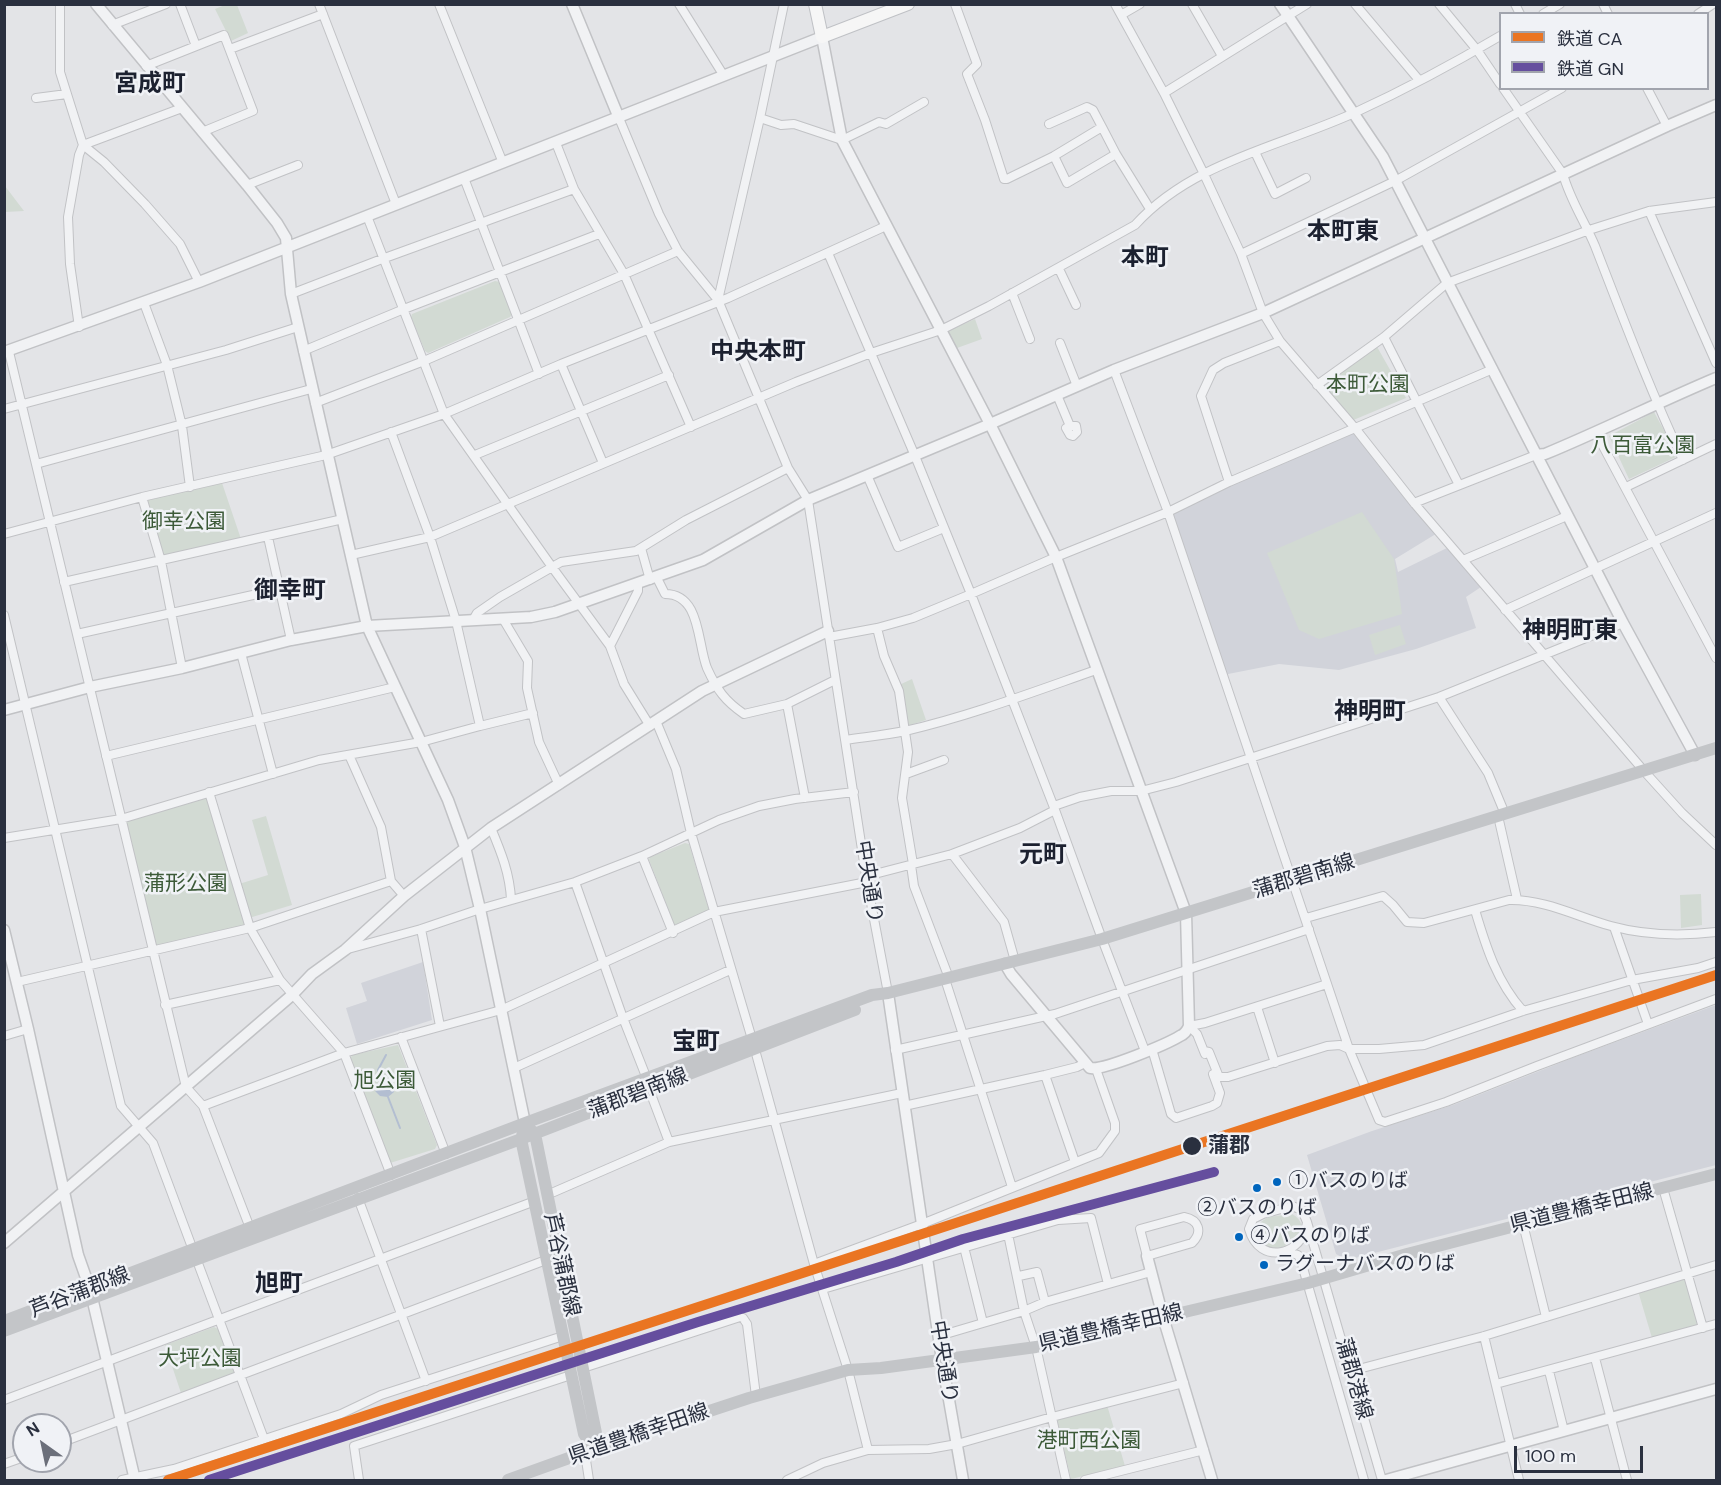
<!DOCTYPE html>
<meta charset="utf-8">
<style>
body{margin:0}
#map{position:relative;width:1721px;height:1485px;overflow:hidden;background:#e3e4e7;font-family:"DM Sans","Noto Sans JP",sans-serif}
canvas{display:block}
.frame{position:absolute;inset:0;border:6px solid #2a303f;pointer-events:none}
.legend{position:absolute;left:1499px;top:12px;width:210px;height:78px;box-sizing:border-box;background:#f0f2f6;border:2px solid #a1a4ad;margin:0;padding:8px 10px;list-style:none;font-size:18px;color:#2a303f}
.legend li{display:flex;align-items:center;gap:12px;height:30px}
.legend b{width:30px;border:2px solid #a1a4ad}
.north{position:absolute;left:12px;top:1413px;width:60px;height:60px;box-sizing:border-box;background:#f0f2f6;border:2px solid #a1a4ad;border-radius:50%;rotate:327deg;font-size:16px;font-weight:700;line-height:24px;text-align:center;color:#2a303f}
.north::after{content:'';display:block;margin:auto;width:21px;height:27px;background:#6b6f7a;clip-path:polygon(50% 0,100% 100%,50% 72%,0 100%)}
.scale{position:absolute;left:1514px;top:1446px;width:129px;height:27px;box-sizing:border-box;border:3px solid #2a303f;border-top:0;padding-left:8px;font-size:18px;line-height:21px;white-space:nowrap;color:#2a303f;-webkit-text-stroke:4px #f0f2f6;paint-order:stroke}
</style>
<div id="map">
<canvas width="1721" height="1485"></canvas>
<div class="frame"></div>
<ul class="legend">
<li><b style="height:8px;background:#ea7522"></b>鉄道 CA</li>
<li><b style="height:8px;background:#654e9e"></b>鉄道 GN</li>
</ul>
<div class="north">N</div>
<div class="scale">100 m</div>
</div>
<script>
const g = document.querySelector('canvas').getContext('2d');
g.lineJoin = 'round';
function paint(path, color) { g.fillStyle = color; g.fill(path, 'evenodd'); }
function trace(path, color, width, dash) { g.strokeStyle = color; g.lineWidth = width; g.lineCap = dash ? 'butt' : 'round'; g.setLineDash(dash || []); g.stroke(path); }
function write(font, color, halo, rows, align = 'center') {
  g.font = font + ' "DM Sans","Noto Sans JP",sans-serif'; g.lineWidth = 5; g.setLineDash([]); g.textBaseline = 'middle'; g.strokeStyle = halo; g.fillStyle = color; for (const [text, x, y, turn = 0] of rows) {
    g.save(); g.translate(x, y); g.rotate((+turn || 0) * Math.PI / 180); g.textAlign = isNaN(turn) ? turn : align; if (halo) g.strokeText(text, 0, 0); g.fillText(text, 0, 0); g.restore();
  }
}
paint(new Path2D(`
 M1355,428L1439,532L1395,559L1398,572L1451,546L1484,585L1466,597L1476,628L1416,649L1339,670L1279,664L1223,675L1168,512Z
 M423,962L432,1020L357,1044L346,1008L367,1001L361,983Z
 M1716,1005V1165L1347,1260L1336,1254L1307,1155L1372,1131L1453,1105L1575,1057Z`), '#d1d3da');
paint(new Path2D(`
 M225,5H237L248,33L231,41L215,9Z
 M5,186L24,211L5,212Z
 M495,281L500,282L512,314L510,317L428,353L425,351L411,317L412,314Z
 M975,319L982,339L957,348L948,331Z
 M1376,345L1406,398L1351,421L1321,387Z
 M1654,412L1678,456L1629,479L1609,436Z
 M221,480L242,542L161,561L142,497Z
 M1362,512L1394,559L1402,614L1319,639L1299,630L1267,553Z
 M1400,625L1406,644L1375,655L1369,635Z
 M912,679L926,720L901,728L899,685Z
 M209,792L250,928L152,951L121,819Z
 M266,816L292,905L249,918L239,884L268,875L252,820Z
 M685,843L689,844L709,910L678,925L674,924L649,860L650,857Z
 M1701,894L1702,925L1681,928L1680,895Z
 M398,1045L437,1145L435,1149L390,1163L350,1060L352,1055Z
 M1292,1214C1323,1231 1270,1268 1256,1234L1258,1224L1268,1217Z
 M1685,1278L1699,1322L1696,1327L1652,1338L1638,1291Z
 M214,1327L218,1329L237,1372L181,1393L165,1345Z
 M1107,1405L1125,1466L1071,1479L1057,1420Z`), '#d2dad3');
paint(new Path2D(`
 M394,1084V1092L388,1097L380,1096L375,1091Z`), '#b3bed1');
trace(new Path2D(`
 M380,1075L378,1070L386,1055
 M388,1097L400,1128`), '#b3bed1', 2);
const minor = new Path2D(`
 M60,4V72L83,145L104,162L145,204L180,244L199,282
 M180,4L196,46
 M319,4L396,204
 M439,4L503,163
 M679,4L724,76
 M955,4L977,64L967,74L985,120L1004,179H1007L1054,156L1102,127L1116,154L1150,209
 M1115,4L1164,93L1203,172L1241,254L1263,313L1280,341L1355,428L1414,503L1644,771L1682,813L1716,845
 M1192,4L1222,56
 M1355,4L1419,80
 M1439,4L1477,50L1500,84
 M1515,4L1520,14
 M1603,4L1608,14
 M1543,14L1560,4
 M1698,14L1713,4
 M1121,15L1140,4
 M112,25L166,4
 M230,49L323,14
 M146,66L224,35L253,111L202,132
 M1503,88L1563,174C1570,200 1585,222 1595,246C1623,318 1650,390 1683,460
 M1647,88L1667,126
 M1164,93L1307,4
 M36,98L67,94
 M619,118L659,214L678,251L718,300L788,468L808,500L867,882L888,993
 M760,118L781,125L794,124L842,140L879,122L886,124L924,102
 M1049,124L1087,107L1093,110L1102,127
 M556,143L574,189L624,274L691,427
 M1255,152L1275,194L1306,178
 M1054,156L1067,183L1116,154
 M464,178L539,374
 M247,185L298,165
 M1649,211L1716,363
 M367,216L444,414L552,567L610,646L624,684L650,726
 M828,253L915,456L971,594L1055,810L1102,939L1145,1051
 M1241,254L1395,181L1562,88
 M1059,269L1076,305
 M1012,293L1030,339
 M291,294L382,259L574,189
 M718,300L760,118L784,4
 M144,303L167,365L182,426L190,487
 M79,327L70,264L68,217L79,155L83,145L182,108
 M1384,337L1459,485
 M1060,343L1077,386
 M303,351L404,309L599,234
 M9,352L186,1087L203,1106L250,1228
 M561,364L603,463
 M1114,370L1168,512L1349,1049L1379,1120L1385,1122L1446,1102L1537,1066L1716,999
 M1317,385L1384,337L1447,283L1589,230L1649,211L1716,202
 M1057,395L1070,426H1076L1077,432L1073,436L1070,435L1066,428L1070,426
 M315,403L424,361L678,251
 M4,409L226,350L298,327
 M1596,433L1716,658
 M475,455L669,375
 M36,464L311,389
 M867,475L898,547L944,528
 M1229,482L1201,396L1213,370L1224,363L1280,341
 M1626,487L1716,444
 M142,497L161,561L182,668
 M1414,503L1536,455
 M4,534L142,497L326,455L444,414L561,364L728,298L886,226
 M268,537L291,640
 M641,548L650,580
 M351,555L430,537L796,382L871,353L941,330L989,306L1135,225C1192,162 1279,147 1354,113C1404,90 1453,64 1500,36
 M1463,560L1567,516
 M657,578L665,594C701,594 697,643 707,668C717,690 725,701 744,714L787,704
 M64,582L343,519
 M1505,610L1716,513
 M4,615L121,1106L153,1143L193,1250
 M503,619L528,661L527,688L539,742L559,785
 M473,620L477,613L500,597L561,562L636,551L686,520L788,468
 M877,628L884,656L899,691L908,752L902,798L913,864
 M77,634L280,589
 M829,637L877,628L913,618L971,594L1056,557L1168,512L1229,482L1493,369
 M610,646L638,591V585
 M241,653L273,774
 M1439,697L1488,773L1505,814
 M656,721L676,769L691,833L752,1039L814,1264L848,1370L868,1450
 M480,726L533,713
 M845,740C865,737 886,735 905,731C970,716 1033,692 1096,670
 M349,755L381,827L391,881
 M106,756L395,687
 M906,774L944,760
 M209,792L250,928L280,980L344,1053L391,1175
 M805,798L787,704L835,680
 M1054,806L1080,797L1111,791H1141L1176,782L1439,697L1623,623
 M1498,816L1517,899
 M491,828C501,852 510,874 511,900
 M4,838L121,819L319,760L421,742L480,726L456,621L430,537L391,432
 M952,854L1004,922L1015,961
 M642,856L673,933
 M911,865L914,886L949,978
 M867,876L952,854L1020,828L1055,810
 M575,882L623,1018L647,1079
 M1475,910C1486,947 1497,982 1523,1011
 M1306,918L1383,896L1393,905L1407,922L1424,923L1509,900C1544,899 1578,917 1611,926C1644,935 1683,936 1716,932
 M1614,927L1648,1024
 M421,929L440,1026
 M348,949L421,929L480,909L575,882L642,856L719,820L759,806L795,799L854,792
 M945,979L1012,1187
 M17,982L250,928L391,881L404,896
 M165,1005L280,980
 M1257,1007L1275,1063
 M1189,1026L1197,1034L1205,1054
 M1189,1026L1205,1023L1327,984
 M4,1036L28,1029
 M401,1037L446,1154
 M1152,1049L1171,1114L1176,1118L1212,1106L1217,1103L1220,1093L1213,1074
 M895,1050L1055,1014L1309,929
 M1204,1051L1209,1052L1219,1077H1228L1327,1046L1340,1045L1349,1049H1379L1424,1045L1523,1011L1632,980L1698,968L1716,962
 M514,1068L730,970
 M1045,1075L1075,1162
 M649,1089L669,1142
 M203,1106L344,1053L501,1010L714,912L867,882
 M904,1106L1045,1075L1077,1067L1085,1063
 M1663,1188L1703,1328
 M547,1195L669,1142L902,1093
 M358,1198L426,1381
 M1292,1206L1302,1210L1307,1222C1304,1256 1259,1266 1249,1229L1253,1219L1263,1214Z
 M1184,1217C1199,1220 1203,1232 1192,1243L1147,1256L1140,1229Z
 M1307,1222L1382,1480
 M1523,1224L1546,1317
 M1008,1234L1024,1311L1036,1347L1066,1480
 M964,1247L983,1323L1024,1311L1045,1302L1151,1272
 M1285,1251L1298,1255L1301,1261L1364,1480
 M196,1258L264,1439
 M814,1264L922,1224L1099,1153L1115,1131V1123L1096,1069
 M1019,1276L1037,1272L1045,1302
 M823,1289L1058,1220L1091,1218L1108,1284
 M939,1336L983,1323
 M1484,1336L1519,1480
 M1595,1358L1627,1480
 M583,1368L740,1317L743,1318L747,1324L756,1396
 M1351,1371L1484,1336L1716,1265
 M1549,1371L1564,1431
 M1496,1384L1716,1324
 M4,1400L535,1201
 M60,1443L546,1260
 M4,1464L24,1457
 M122,1480L174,1469L341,1414L381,1395L563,1336
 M359,1480L354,1446L571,1375
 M589,1480L586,1460L593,1451
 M787,1480L823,1463L868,1450L929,1449L957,1444L1052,1417L1184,1383
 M1085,1480L1204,1450`);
const tertiary = new Path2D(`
 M96,4L247,185L277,223L286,238L291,294L367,626L448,800L465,847L480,909L525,1123
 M572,4L619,118
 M1280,4L1383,157L1623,623L1695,755
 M4,352L199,282L822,37L842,140L990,424L1114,370L1263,313L1667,126L1716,105
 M1536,455L1545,454C1603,430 1659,402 1716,378
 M4,710L90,687L182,668L291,640L367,626L531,617L555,612L703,560L808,500L990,424L1056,557L1186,913L1189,1026C1187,1031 1185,1034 1180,1036C1167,1044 1103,1071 1090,1068L1011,974L1005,964
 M4,930L28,1029L78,1255L90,1289L135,1480
 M888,993L942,1360L963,1480
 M4,1243L292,995L312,974L345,950L404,896L491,828L702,691L828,631
 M1147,1256L1163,1317L1212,1480
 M1386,1480L1716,1389`);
const primary = new Path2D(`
 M815,4L822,37L908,4`);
trace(minor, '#c1c2c5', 10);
trace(tertiary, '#c1c2c5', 13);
trace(primary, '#bfc1c5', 14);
trace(minor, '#f1f2f4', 8);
trace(tertiary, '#f1f2f4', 10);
trace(new Path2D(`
 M530,1129L535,1134L596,1433L594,1449
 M523,1133L521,1139L584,1434L594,1449
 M4,1321L525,1123L872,995L888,993L1102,939L1716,748
 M4,1331L521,1139L855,1010
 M508,1480L594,1449L749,1398L848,1370L881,1368L1036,1347L1308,1283L1407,1254L1716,1174`), '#c3c5c8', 12);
trace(primary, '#f6f6f6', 12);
trace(new Path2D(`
 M168,1480L1716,975`), '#ea7522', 10);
trace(new Path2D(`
 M209,1480L698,1322L896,1262L963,1239L1214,1172`), '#654e9e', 10);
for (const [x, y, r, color] of [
 [1192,1146,10,"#2a303f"],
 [1277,1182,5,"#0065bd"],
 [1257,1188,5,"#0065bd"],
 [1239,1237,5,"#0065bd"],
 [1264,1265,5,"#0065bd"]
]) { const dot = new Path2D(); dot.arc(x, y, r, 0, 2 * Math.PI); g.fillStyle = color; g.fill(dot); trace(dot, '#f0f2f6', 2); }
write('20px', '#2a303f', '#f0f2f6', [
 ["①バスのりば",1288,1182],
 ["②バスのりば",1257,1209,"center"],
 ["④バスのりば",1250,1237],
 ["ラグーナバスのりば",1275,1265]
], 'left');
write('21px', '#3c5a38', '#f0f2f6', [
 ["本町公園",1368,385],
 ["八百富公園",1643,446],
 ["御幸公園",184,522],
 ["蒲形公園",186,884],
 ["旭公園",385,1081],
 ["大坪公園",200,1359],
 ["港町西公園",1089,1441]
]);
write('21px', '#2a303f', '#f0f2f6', [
 ["蒲郡碧南線",1304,877,-17],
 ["中央通り",868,882,81],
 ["蒲郡碧南線",638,1094,-21],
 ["県道豊橋幸田線",1582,1209,-14],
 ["芦谷蒲郡線",561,1265,78],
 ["芦谷蒲郡線",80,1293,-21],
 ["県道豊橋幸田線",1111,1329,-13],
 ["中央通り",943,1362,81],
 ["蒲郡港線",1353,1379,74],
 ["県道豊橋幸田線",639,1435,-19]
]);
write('bold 21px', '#2a303f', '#f0f2f6', [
 ["蒲郡",1208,1146]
], 'left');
write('bold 24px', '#1c2130', '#f0f2f6', [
 ["宮成町",150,85],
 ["本町東",1343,233],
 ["本町",1145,259],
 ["中央本町",758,353],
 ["御幸町",290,592],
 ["神明町東",1570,632],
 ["神明町",1370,713],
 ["元町",1043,856],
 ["宝町",696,1043],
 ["旭町",279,1285]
]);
</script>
